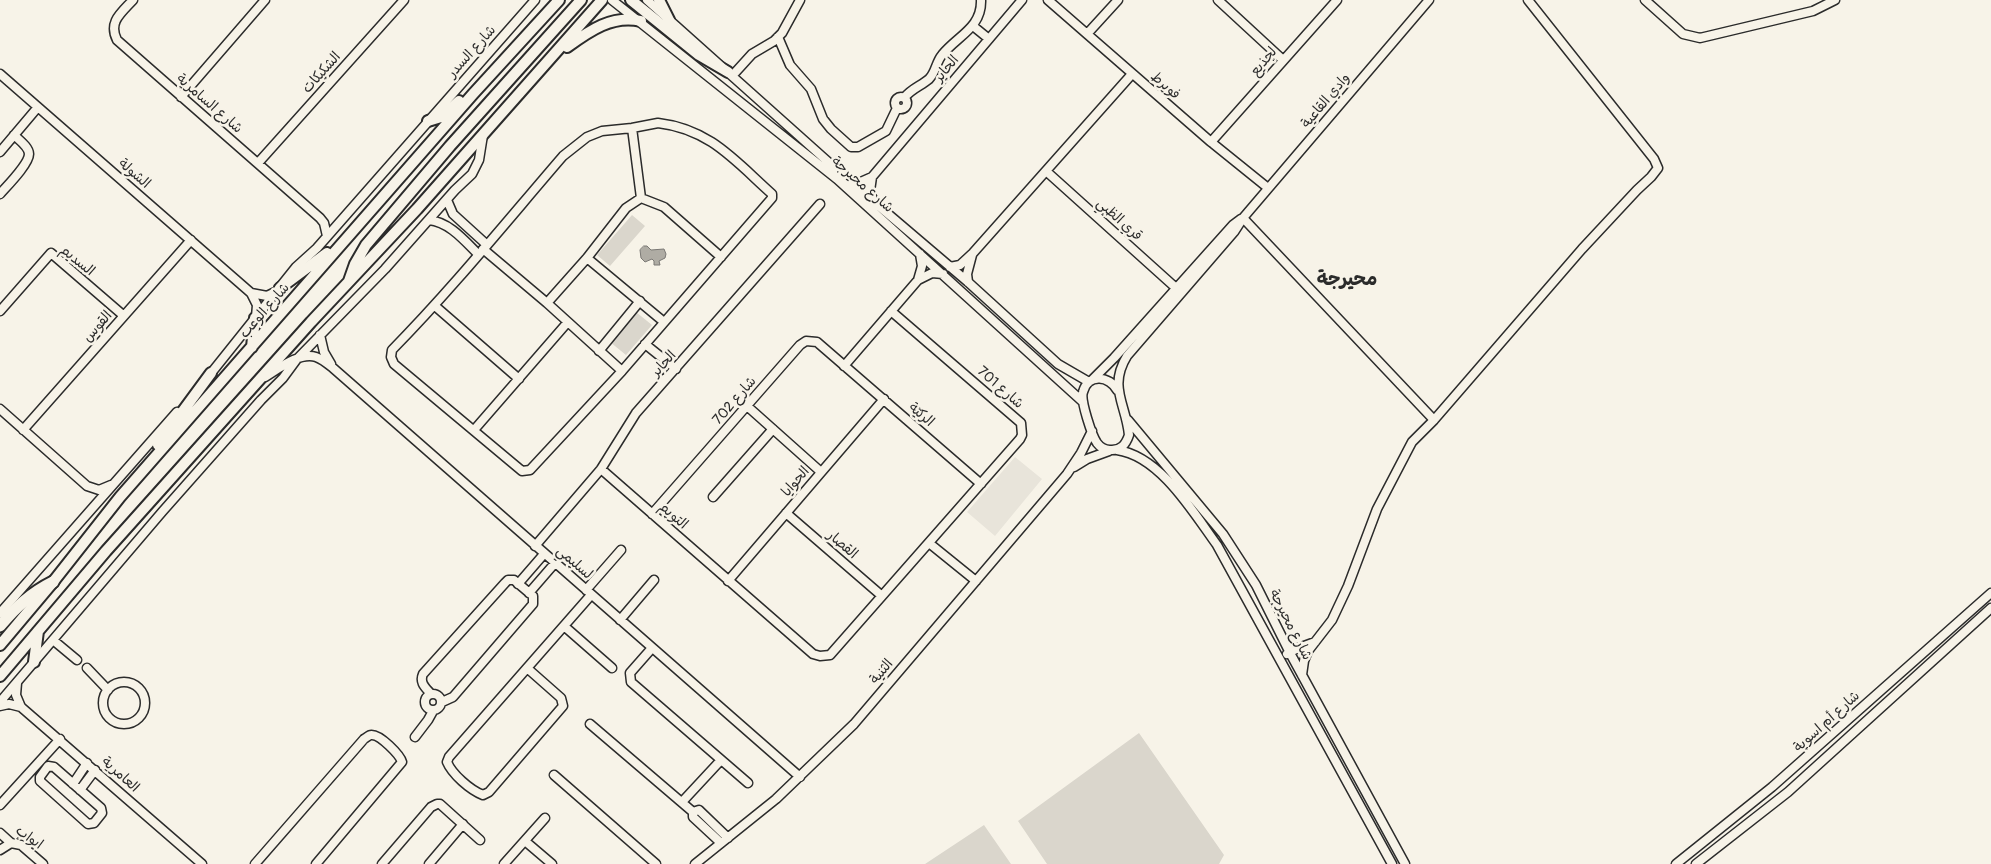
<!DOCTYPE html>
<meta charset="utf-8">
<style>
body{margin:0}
canvas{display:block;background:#f7f3e8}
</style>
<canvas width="1991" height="864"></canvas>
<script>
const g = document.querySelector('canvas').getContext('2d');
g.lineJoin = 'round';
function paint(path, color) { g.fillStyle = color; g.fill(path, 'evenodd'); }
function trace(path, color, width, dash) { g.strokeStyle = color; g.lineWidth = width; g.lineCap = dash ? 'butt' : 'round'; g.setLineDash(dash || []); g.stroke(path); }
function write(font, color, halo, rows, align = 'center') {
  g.font = font + ' Pangolin,"Playpen Sans Arabic",sans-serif'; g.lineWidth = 5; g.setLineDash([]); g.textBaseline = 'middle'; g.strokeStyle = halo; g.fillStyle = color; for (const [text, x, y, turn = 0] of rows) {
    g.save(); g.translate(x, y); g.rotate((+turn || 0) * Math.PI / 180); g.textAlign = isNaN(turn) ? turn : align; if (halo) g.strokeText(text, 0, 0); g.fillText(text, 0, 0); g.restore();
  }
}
paint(new Path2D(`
 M1015,457L1042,479L995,536L967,512Z`), '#e8e4da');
paint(new Path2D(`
 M632,215L645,226L610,266L597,255Z
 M636,312L652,325L626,355L610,342Z
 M1139,733L1224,855L1219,864H1047L1018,821Z
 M984,825L1011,864H925Z`), '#dad6cc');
const water = new Path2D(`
 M644,246H647L651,250L664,249L666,254L665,258L659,261L660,265H654V261L652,259L645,262L641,258L640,250Z`);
paint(water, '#afaca4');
trace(water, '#7a7874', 1);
const minor = new Path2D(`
 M133,0C121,13 108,22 117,40L320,218L324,223L327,236
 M612,0L837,179L1083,402
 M647,0L854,185L968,282L1058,364L1089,382
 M1048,0L1211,142L1268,188
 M1218,0L1283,60
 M1645,0L1683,34L1700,38L1813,11L1835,0
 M973,26L989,39
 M1087,34L1118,0
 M778,37L790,65L811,89L823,119L831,129L851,147H858L886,131L897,108
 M0,74L251,293L257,305L256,317
 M732,76L752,54L774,41L782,33L800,0
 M895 103a6 6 0 1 1 12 0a6 6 0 1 1-12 0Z
 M181,97L265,0
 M904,98C912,88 921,86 929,79C936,72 936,62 942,55C957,36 982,28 981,0
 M658,123C710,129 735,161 772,194V198L622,371L530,470L522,471L394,364L391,357L392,350C452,289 507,221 563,156L587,137L602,131L632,128Z
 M632,128L641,198
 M1211,142L1337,0
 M0,152L38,107
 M258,163L404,0
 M1046,171L1176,288
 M872,177L870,191L873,200
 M854,185L872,177L1022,0
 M0,194C7,186 29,164 29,154C29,147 19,140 14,135
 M447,200L453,214L486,244
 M1243,218L1434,420
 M429,220C449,222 464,240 478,254
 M483,249L547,303L587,258L626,208L641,198L664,207L721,257
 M587,258L664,322
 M950,267L960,265L973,253L1132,74
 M918,280L922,266L920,254
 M968,282L967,274L972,255
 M251,293L267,296L275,292
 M547,303L622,371
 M435,306L519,379
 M0,311L51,253L124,316
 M320,335L324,352L331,364
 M645,344L676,369
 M599,351L640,301
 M844,366L918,280L932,273L943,274
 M208,377L296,267L317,248L535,0
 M265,377C278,369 299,352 316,357C322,359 328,364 333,368L800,777
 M1093,379L1114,358L1233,225L1241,219
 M1117,390C1110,376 1088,373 1083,392C1080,400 1092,436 1097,443C1100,447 1105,450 1110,450C1121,451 1126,444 1129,435C1126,404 1108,387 1127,356L1234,232L1243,218L1429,0
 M747,406L821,472
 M0,409L87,486L99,490L111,485
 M1128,420L1223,534L1256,585L1290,653L1405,864
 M23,430L191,240
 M474,430L567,323
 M1117,450C1160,456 1193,512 1217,545L1392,864
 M1074,467L1087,459L1109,451
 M601,469L813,654L820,656L830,655L1020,439L1022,435L1021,423L891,311
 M713,497L773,429
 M786,513L882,596
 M652,514L800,345L806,341L817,342L981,484
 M929,543L976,581
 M535,546L601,469L636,413L820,204
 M728,581L884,399
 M518,584L544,554
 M586,590L621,550
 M529,593L555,563
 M0,613L177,412
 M620,620L654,580
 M564,626L612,668
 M53,640L77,660
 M652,648L630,673L631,682L748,783
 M1287,654L1296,649L1315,642
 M87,668L108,690
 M527,668L561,698L563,706L489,792L483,795C470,790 452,774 447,762L449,757L591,595
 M1302,675L1304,661L1308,651L1332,620L1348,586L1377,509L1412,442L1434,420L1582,249L1637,190L1651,177L1658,168L1654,159L1528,0
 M103 703a21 21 0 1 1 42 0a21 21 0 1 1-42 0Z
 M17,683L16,695L21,707L202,864
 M425 702a8 8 0 1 1 16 0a8 8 0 1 1-16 0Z
 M431,694C426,688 419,683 423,674L505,583L508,580H514L533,596V604L453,697L442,702
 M0,702L162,512L261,400L283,378L297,359L385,269L455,190L472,174L479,160L483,135
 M0,706L9,704L21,707
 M590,724L693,812
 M415,737L428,720L433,711
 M48,766L54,767L101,808L102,813L94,823L88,824L40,781V777Z
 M554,775L656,864
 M73,784L87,763
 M80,790L95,770
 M682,802L721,760
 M0,805L60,739
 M0,833L11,843L21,845L43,864
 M525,841L552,864
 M721,843L693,817V812L699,810L701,812L728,838
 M0,850L11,843
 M255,864L364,739C366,738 369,735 371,735C380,734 400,755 402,762L316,864
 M382,864L431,807L437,804H440L480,840
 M429,864L463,824
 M504,864L545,818
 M695,864L776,799L854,724L1067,474L1081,453L1092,431
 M1676,864L1772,787L1991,593
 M1696,864L1788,792L1991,608`);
const major = new Path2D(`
 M631,0L699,55L728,72
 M659,0L669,20
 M567,47C589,31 613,14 641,21
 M428,121L441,117L459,101
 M349,281L355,264L366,245L450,146L581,0
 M280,288L327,253
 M252,347L255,318
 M158,445L211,373
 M0,645L53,582L120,497L473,94L559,0
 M34,662L38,631
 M0,676L106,551L311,322L417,209L602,0`);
const highway = new Path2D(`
 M0,626C16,607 31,593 53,582`);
trace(minor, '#2b2b2b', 11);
trace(major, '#2b2b2b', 14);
trace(highway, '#2b2b2b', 15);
trace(minor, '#f7f3e8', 8);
trace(major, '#f7f3e8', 10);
trace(highway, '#f7f3e8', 11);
write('14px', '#2b2b2b', '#f7f3e8', [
 ["شارع السدر",472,52,-48],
 ["لجذيع",1264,62,-49],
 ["الحاير",947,69,-50],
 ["الشكيكات",322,73,-48],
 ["فويرط",1165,86,41],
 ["وادي القاعية",1326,101,-50],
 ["شارع السامرية",209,104,41],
 ["الشولة",134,174,41],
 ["شارع محيرجة",862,185,41],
 ["قري الظبي",1119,220,42],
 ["السديم",77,261,39],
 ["شارع الوعب",265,311,-49],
 ["القوس",98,327,-49],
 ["الحاير",664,364,-48],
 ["شارع 701",1000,388,41],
 ["شارع 702",735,401,-49],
 ["الركيّة",921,415,41],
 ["الحوايا",796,482,-49],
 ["التويم",673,516,41],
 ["القصار",842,545,41],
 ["لسليمي",574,563,41],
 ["شارع محيرجة",1290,625,63],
 ["الثنية",882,672,-50],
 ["شارع أم اسوية",1827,722,-42],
 ["العامرية",120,775,42],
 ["ابواب",29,838,35]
]);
write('bold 19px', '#2b2b2b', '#f7f3e8', [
 ["محيرجة",1347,280]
]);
</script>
